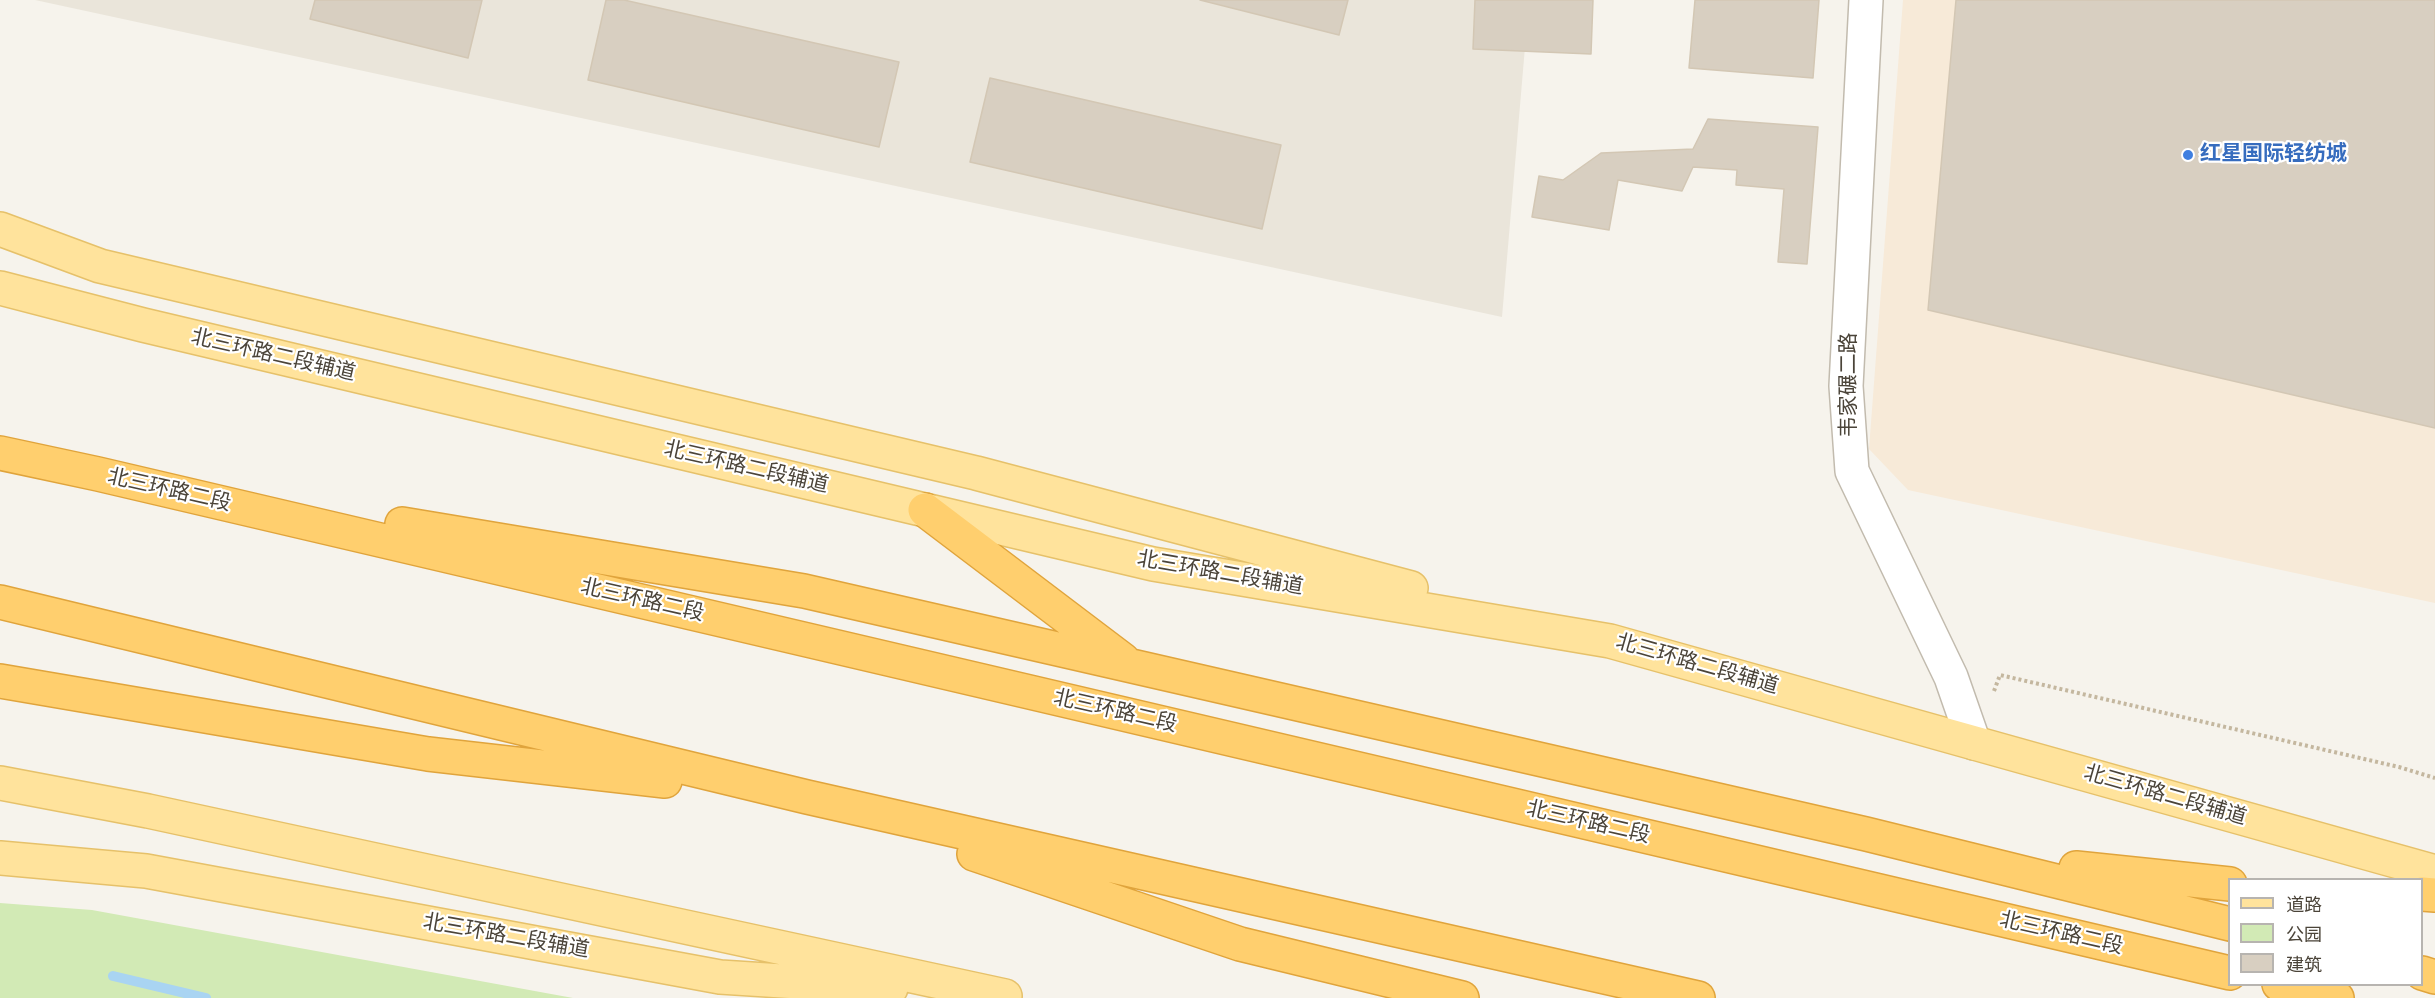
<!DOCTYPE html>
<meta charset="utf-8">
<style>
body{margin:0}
#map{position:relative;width:2435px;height:998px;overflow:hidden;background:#f6f3ec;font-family:"Roboto Condensed","Noto Sans SC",sans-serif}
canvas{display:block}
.legend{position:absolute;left:2228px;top:878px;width:195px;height:108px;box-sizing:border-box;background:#fff;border:2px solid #b7b4b0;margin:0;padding:8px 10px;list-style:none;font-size:18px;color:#4b4439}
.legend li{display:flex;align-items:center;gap:12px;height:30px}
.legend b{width:30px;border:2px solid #b7b4b0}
</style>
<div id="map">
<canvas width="2435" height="998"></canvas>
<ul class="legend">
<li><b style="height:8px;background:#ffe39c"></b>道路</li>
<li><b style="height:16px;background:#d2eab5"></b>公园</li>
<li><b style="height:16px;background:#d8cfc1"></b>建筑</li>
</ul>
</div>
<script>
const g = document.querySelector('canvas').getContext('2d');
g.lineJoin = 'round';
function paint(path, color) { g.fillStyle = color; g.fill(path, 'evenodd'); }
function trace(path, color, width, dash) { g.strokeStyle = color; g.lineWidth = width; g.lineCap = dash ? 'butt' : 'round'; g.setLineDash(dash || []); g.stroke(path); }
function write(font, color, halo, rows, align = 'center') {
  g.font = font + ' "Roboto Condensed","Noto Sans SC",sans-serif'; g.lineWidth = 4.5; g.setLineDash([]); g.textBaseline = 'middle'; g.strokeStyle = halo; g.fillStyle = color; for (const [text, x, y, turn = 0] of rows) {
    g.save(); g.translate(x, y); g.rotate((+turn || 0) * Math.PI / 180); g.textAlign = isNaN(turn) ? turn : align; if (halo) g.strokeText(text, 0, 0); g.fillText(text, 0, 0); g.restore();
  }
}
paint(new Path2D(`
 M35,0H1529L1502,317Z`), '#eae5da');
paint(new Path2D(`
 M1903,0H2435V603L1908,490L1869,449Z`), '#f7ead8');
paint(new Path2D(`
 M0,903L92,910L573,998H0Z`), '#d2eab5');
trace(new Path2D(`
 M113,976L206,998`), '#a9d4f2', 10);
const building = new Path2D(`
 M315,0H482L468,58L310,19Z
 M606,0H624L899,62L879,147L588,80Z
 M1200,0H1348L1339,35Z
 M1475,0H1593L1591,54L1473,49Z
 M1695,0H1819L1813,78L1689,68Z
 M1956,0H2435V428L1928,310Z
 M990,78L1281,145L1262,229L970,162Z
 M1708,119L1818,127L1807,264L1778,262L1784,189L1736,185L1737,170L1693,167L1682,191L1618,180L1609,230L1532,217L1539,176L1563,180L1601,153L1693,149Z`);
paint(building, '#d8cfc1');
trace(building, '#d3c7b4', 1.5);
const minor = new Path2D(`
 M1866,0L1846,386L1852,471L1951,677L1974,743`);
const major = new Path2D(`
 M0,229L100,266L976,473L1411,588
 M0,288L143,325L1153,564L1610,641L2435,872
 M0,783L148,811L1005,996
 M0,858L146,871L720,977L891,988`);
const highway = new Path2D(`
 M0,453L98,474L2230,973
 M925,510L1123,660
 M402,524L804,591L1866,834L2230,924
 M0,602L807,797L1698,998
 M0,681L428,754L665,781
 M974,854L1240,944L1462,998
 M2076,868L2230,884
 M2422,894L2435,895
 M2422,973L2435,977
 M2279,984L2337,998`);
trace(minor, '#c2bbae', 36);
trace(major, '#e6c16a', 36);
trace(highway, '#e0a43c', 36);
trace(new Path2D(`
 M1994,691L2000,675L2399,767L2435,778`), '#c4b79f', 4, [3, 3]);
trace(minor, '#fff', 33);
trace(major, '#ffe39c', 33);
trace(highway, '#ffcf6e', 33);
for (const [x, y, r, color] of [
 [2188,155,6,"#3f7fe0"]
]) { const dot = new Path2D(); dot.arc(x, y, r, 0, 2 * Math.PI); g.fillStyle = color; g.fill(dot); trace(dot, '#fff', 2); }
write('bold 21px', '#366cbe', '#fff', [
 ["红星国际轻纺城",2200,155]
], 'left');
write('21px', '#4b4439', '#fff', [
 ["北三环路二段辅道",273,356,13],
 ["韦家碾二路",1850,385,-90],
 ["北三环路二段辅道",746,468,13],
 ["北三环路二段",169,491,13],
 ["北三环路二段辅道",1220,574,10],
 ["北三环路二段",642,601,13],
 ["北三环路二段辅道",1697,665,16],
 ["北三环路二段",1115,712,13],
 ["北三环路二段辅道",2165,796,16],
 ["北三环路二段",1588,823,13],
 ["北三环路二段",2061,934,13],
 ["北三环路二段辅道",506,937,10]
]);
</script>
